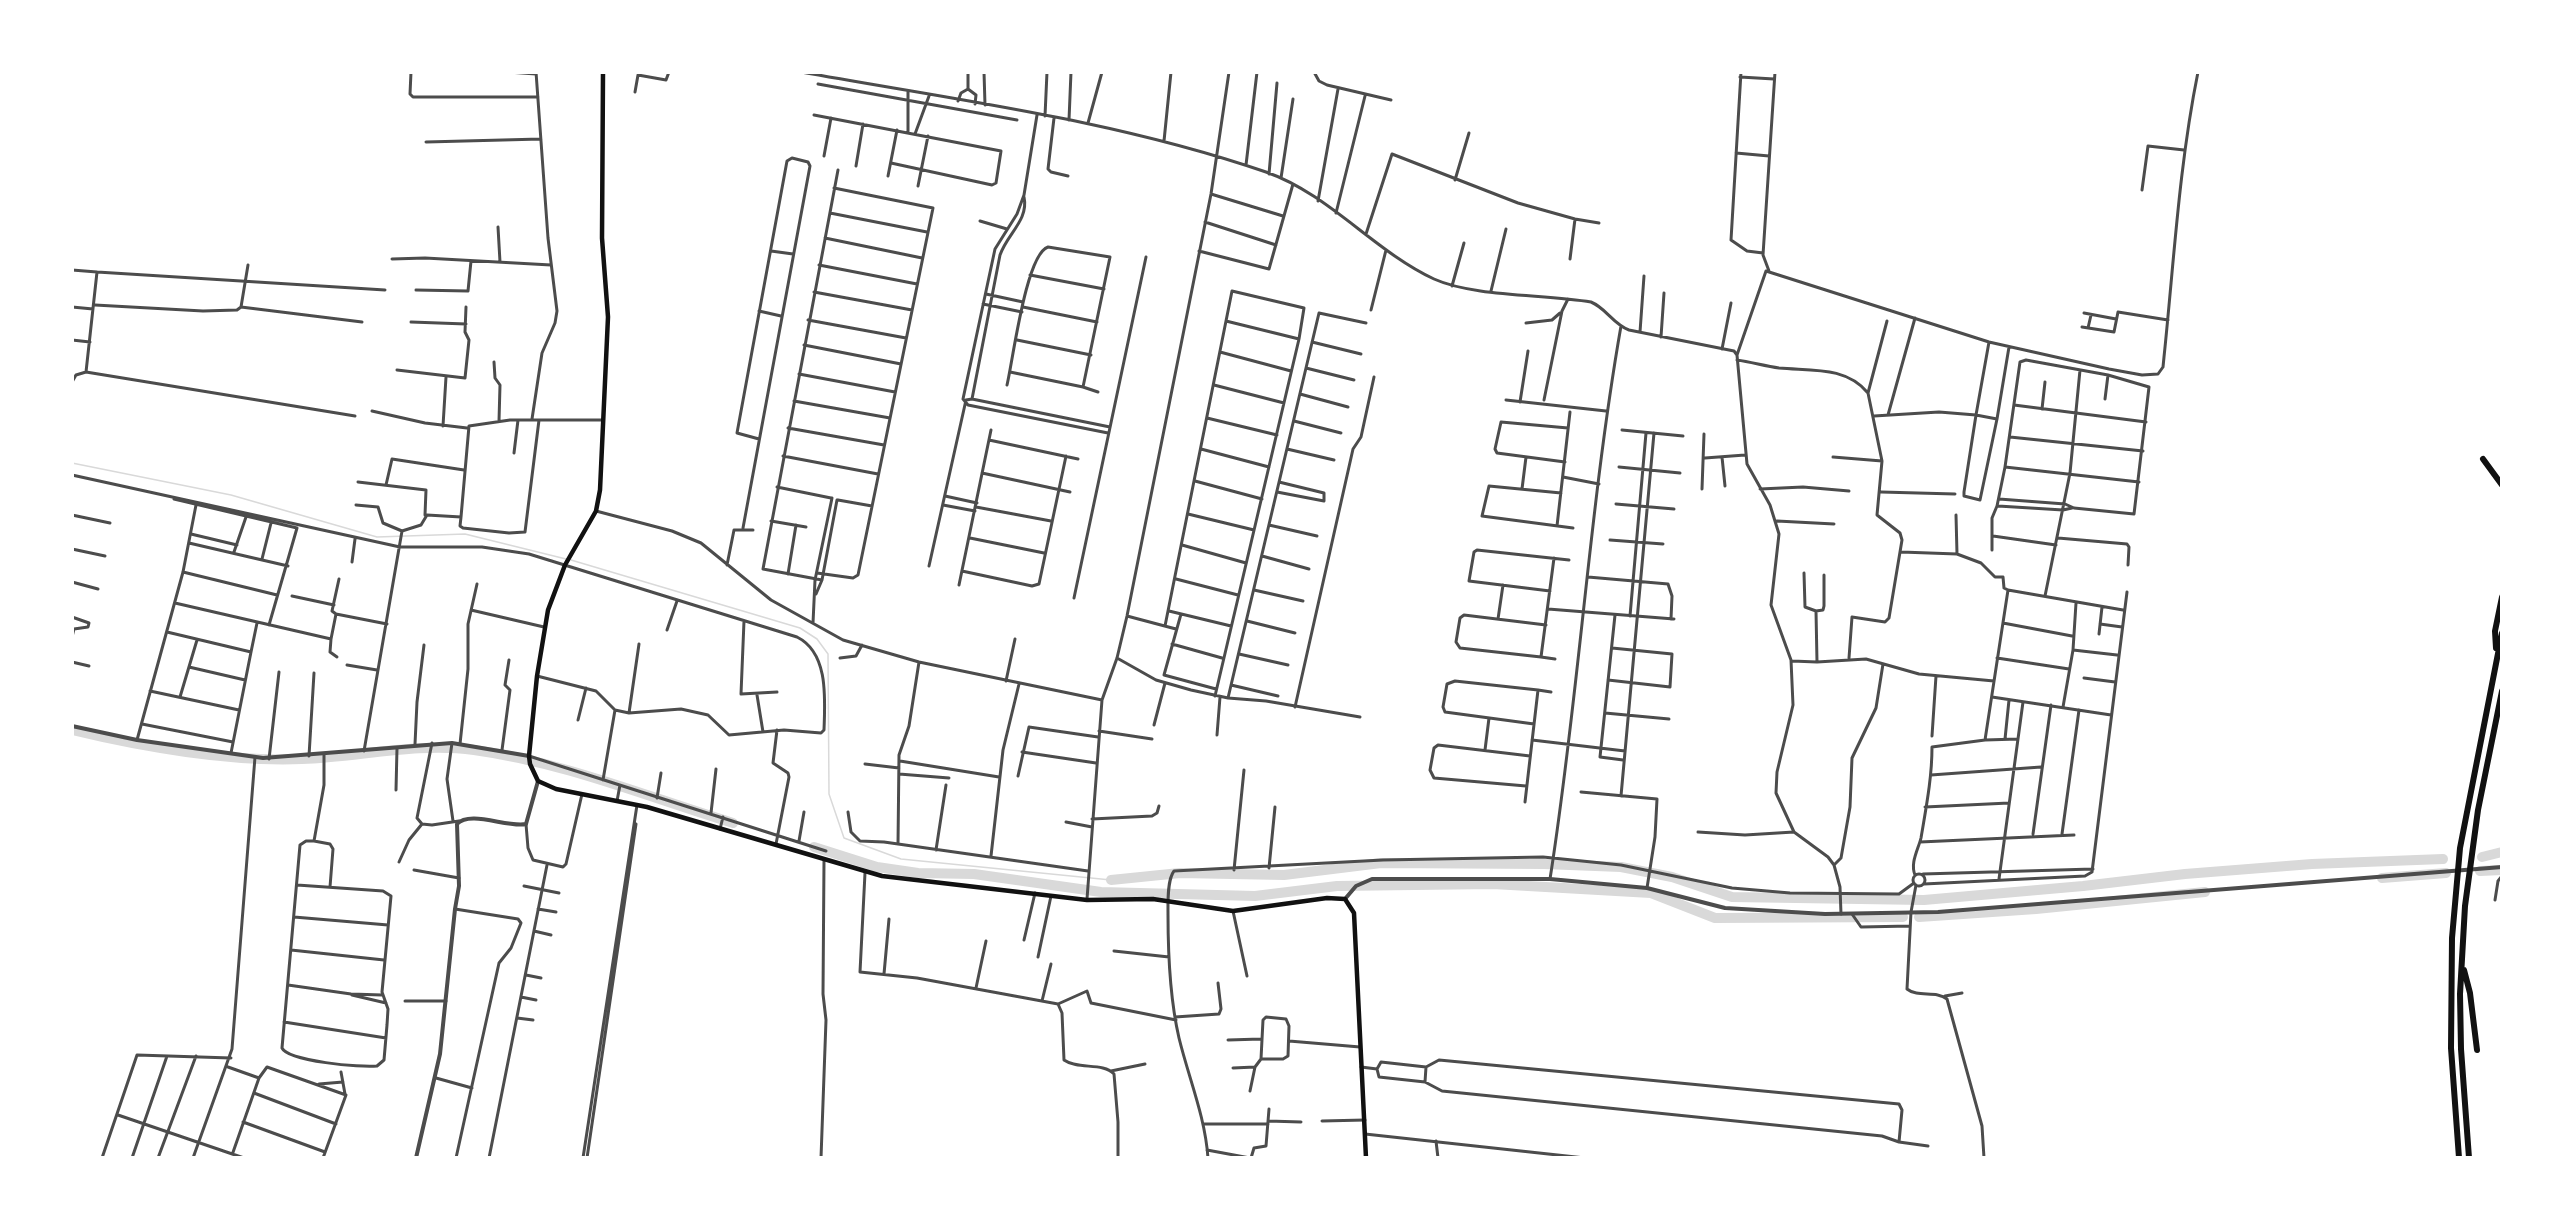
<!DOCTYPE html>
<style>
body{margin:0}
#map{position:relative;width:2574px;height:1230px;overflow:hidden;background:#fff;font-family:"Space Grotesk",sans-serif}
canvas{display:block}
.frame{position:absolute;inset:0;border:74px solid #fff;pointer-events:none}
</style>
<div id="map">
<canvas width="2574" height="1230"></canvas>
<div class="frame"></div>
</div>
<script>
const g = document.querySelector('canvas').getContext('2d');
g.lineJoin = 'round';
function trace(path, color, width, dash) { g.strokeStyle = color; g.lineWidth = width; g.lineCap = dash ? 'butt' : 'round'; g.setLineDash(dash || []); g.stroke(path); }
trace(new Path2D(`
 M72,463L231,495L377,537L465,534L566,559
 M571,560L800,628L817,639L828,654L829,794L844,838L901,859L1111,880`), '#d9d9d9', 1.5);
trace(new Path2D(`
 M72,730C142,747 230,762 302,759C359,757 417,742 474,750C563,762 648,797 733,823
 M814,847L877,867L918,873L974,874L1101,892L1255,896L1337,886L1493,884L1651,893L1715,918L1903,917
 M2482,857L2502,852
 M2480,871L2502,870
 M2382,878L2446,873
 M1111,880L1180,873L1284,875L1381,863L1544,864L1621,867L1672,877L1732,897L1924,900L2083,886L2185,874L2312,864L2443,859
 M1919,917L2036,909L2205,892`), '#d9d9d9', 10);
trace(new Path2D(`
 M411,72L410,94L413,97H538
 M508,72L536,74
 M801,72C957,100 1115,120 1266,172C1329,194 1374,251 1434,279C1474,297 1545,294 1591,302C1606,308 1613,324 1629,330L1734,351L1737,355L1747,464L1770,505L1779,534L1771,605L1791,660L1793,705L1777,772L1776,793L1794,832L1828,857L1834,865L1840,887L1841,914
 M984,72L985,105
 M1314,72L1319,81L1327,85L1391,100
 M1741,72L1731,240L1747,251L1763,253
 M1740,77L1774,79
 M818,84L1017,120
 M968,89L976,95L975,104
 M635,92L638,75L666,80L669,72
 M908,92V133
 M958,101L961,93L968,89V72
 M814,115L1001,151L996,183L992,185L891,163
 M1037,115L1024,195L1017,214L995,249L963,399L968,405L1108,433
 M1045,116L1047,72
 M1054,118L1048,169L1051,172L1068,176
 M1069,120L1071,72
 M1088,123L1102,72
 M915,134L929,96
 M1164,141L1171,72
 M426,142L541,139
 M1736,153L1769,156
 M824,156L831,118
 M1246,165L1257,72
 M856,166L863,124
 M1269,174L1277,83
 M888,176L897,130
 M1281,178L1293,99
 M1455,180L1469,133
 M918,186L928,136
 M2142,190L2148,146L2184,150
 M1211,194L1283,216
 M1318,201L1338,89
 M830,213L927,232
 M1336,213L1365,96
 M980,221L1007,229
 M1205,222L1276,245
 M498,227L500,262
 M1366,234L1392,154L1518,203L1575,219L1599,223
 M825,238L922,258
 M771,251L793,254
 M1199,251L1269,269L1293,184
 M392,259L425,258L551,265
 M1570,259L1575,219
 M819,265L917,284
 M72,270L97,272
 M1769,271L1763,255L1775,72
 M1030,275L1104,289
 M1452,286L1464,243
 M416,290L468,291L471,261
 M1491,291L1506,229
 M814,292L912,310
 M986,294L1023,302
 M983,304L1022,312
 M95,305L203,311L237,310L241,307L248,265
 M72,307L93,309
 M241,307L362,322
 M1023,307L1097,322
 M1371,310L1386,250
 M759,311L781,316
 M2084,313L2116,319
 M808,320L906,338
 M1226,321L1299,339
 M411,322L466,324
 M1526,323L1552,320L1560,313
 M2082,327L2114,332L2118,312L2168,320
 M2088,328L2091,315
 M1640,332L1644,276
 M1661,337L1664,293
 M72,340L90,342
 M1017,340L1091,355
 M1312,342L1361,354
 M804,345L901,364
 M1722,349L1731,303
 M1220,352L1291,371
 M1737,355L1766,271L1989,342L2109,369L2142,375L2158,374L2163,367L2164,357C2174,261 2179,166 2198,72
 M1737,360C1751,362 1765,366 1779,368C1811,371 1846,366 1868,393L1882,461L1877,515L1900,533L1902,540L1889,618L1885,622L1852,617L1849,658
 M494,362L495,378L500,385L499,421
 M1306,368L1354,380
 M397,370L465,378L469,340L465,332L466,307
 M86,372L355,416
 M799,374L895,392
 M72,382L76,375L86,372L97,272L385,290
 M1007,385C1013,360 1026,254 1048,247L1110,257L1083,387L1010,372
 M1214,385L1284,403
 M1083,387L1098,392
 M1868,393L1887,321
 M1300,394L1348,407
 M972,399L1000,255C1007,234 1029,220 1024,197
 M2105,399L2108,375
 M1506,400L1606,411
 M1544,400L1562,311L1568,299
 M794,401L890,418
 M1520,402L1528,351
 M2014,405L2146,422
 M2042,409L2045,382
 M372,411L425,423L467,428
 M1888,415L1915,318
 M1976,415L1997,419L1980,500L1964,496V492Z
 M1874,416L1939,412L1976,415L1989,342
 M1207,418L1277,435
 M532,419L542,353L555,323L557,311L548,238L536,72
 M1997,419L2009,347
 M1294,421L1341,433
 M443,426L446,377
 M788,428L884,445
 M1622,430L1683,436
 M2010,437L2143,451
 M989,440L1078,459
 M1201,449L1269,467
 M1287,449L1334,460
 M514,453L518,420
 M783,456L878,474
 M1722,457L1725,486
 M1833,457L1882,461
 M1705,458L1745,455
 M1565,462L1497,453L1495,449L1501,422L1568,428
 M1619,467L1680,473
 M2005,467L2139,482
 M982,473L1070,492
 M72,475L400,547H482L529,554L797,637C829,653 825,699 824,730L821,733L784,730L729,735L708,715L681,709L629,713L615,710L596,691L537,676
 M1563,477L1599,484
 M1195,481L1262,499
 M358,482L426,490L425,515
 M386,485L392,459L464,470
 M777,487L831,498
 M1522,489L1526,457
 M1702,489L1704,434
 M1760,489L1803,487L1849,491
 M1277,492L1324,501V493L1279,482
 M1881,492L1955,494
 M1561,493L1489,486L1482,516L1573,528
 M945,496L977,503
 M174,499L297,528L269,625
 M838,500L872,506
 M1616,504L1674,509
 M356,505L378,507L383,523L402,531L421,525L427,515L461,517L469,426L510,420H602
 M943,505L975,511
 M1998,506L2063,510L2072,508
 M976,507L1051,521
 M596,511L672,531L701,543L771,600L843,640L919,662L1102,700
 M1188,514L1254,530
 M72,515L110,523
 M1956,515L1957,554
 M461,517L460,526L463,528L509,533L525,532L539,420
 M771,521L806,527
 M1777,521L1834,524
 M1269,525L1317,536
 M1557,526L1570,412
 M743,528L810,166L808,162L792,158L787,161L737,433L759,439
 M191,534L237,545
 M1993,536L2056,545
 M970,538L1044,553
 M2058,538L2127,544L2129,547L2128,565
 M1610,540L1663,544
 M189,543L288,566
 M1182,545L1246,563
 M72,549L105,556
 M1992,550V518L1997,506L2005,467L2020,362L2026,360L2108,375L2149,387L2134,514L2074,508L2065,504L1999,499
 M234,552L246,517
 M1901,552L1957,554L1981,563L1995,577H2003L2004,588L2008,590
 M1262,556L1309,569
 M1554,558L1541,657L1555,659
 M262,559L271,523
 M352,562L355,539
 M727,565L734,530H753
 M929,566L966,400L972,399L1110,427
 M962,571L1032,586L1039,584L1066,456
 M183,572L277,595
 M817,573L853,578L858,575L933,208L834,188
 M1804,573L1805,607L1816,611L1817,662
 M788,574L796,525
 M1588,577L1668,584L1672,596L1671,619
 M1176,579L1238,595
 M822,580L763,569L838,170
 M72,582L98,589
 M959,585L991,430
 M1254,590L1303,601
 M1550,591L1469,581L1474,552L1477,550L1569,560
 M816,594L822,580L837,500
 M292,596L334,605
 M2045,596L2070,473L2080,370
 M1074,598L1146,257
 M175,603L331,639L336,614L332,611L339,579
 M1548,609L1674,619
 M471,610L544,627
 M1169,611L1231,626
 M1816,611L1823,610L1824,606V575
 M336,614L387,624
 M1181,614L1164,675L1216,689
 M1615,615L1600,757L1623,760
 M1127,616L1176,629
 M1630,616L1646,433
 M72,617L89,623L88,627L74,629L72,637
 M1498,619L1503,585
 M744,621L741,694L777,692
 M1247,621L1295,633
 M813,623L815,580L832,498
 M2003,623L2072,636
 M2100,624L2122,627
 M1165,626L1232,291L1304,308L1299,339L1215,696
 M667,630L677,601
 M167,632L251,652L257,623
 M2099,634L2102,607
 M331,639L330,652L337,657
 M1172,644L1222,658
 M2073,650L2117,655
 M1239,654L1288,665
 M1541,657L1460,648L1456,642L1460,618L1464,615L1546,625
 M840,658L856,656L862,645
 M1117,658L1156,680L1191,690L1228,698L1266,701L1360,717
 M1997,658L2069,669
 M1792,661L1817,662L1866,659L1919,674L1994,681
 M72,662L89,666
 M347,665L377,670
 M189,667L245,680
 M2084,678L2115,682
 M1608,680L1670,687L1672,654L1612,648
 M1006,681L1015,639
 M1231,685L1278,696
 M1538,690L1551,692
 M150,691L239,710
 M757,695L763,732
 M180,697L197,640
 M1992,697L2111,715
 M1228,698L1319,313L1366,323
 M1295,707L1353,449L1361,437L1374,377
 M2063,707L2073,650L2076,603
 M629,713L639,644
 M1605,713L1669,719
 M578,720L586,688
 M142,724L233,742
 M1154,725L1165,683
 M1099,731L1152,739
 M1217,735L1220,697
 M1932,736L1936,676
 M2005,739L2009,700
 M137,740L183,572L196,505
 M1532,740L1625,751
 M1985,740L2008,590L2123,610
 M452,743L447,779L453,821
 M415,744L417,702L424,645
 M460,744L468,669V624L477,584
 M502,750L510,690L505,685L509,660
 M1485,750L1489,718
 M364,751L402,531
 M1022,752L1096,763
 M231,753L251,652
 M309,756L314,673
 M529,756L826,851
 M269,759L279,672
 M900,761L999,777
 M865,764L899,768
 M899,774L949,778
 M1931,775L2041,767
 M1018,776L1029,727L1098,737
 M603,780L615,710
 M1526,786L1434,778L1430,770L1434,748L1438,745L1530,756
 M396,790L397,748
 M1581,792L1657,799L1655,837L1647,888
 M1621,796L1654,433
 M657,798L661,773
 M617,801L620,785
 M1525,802L1538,690L1455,681L1447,684L1443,707L1445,712L1534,724
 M1925,807L2009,803
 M848,812L851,832L860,841L884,842L1088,871
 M711,813L716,769
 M1092,819L1152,816L1157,813L1159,806
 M1066,822L1092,827
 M422,824L417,818L432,743
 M526,824L528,848L533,860L563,867L566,864L582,794
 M720,829L723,817
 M1698,832L1745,835L1794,832
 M2033,834L2051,705
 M2062,834L2079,710
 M314,841L330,844L333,849L330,887
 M799,841L804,812
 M1920,842L2074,835
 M776,844L789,777L788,773L773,763L777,730
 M898,844L899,755L909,726L919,662
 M936,850L946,785
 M991,856L1003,750L1019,684
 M399,862L409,840L422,824L432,825L459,821
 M1834,865L1841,858L1850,807L1852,758L1876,708L1883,664
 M1269,868L1275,807
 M414,870L459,878
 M1234,870L1244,770
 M865,873L860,972L917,978L1058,1004L1087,991L1091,1003L1176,1020
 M1913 880a6 6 0 1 1 12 0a6 6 0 1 1-12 0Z
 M1923,874L2093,869
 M1915,875C1910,863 1918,850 1921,838C1926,808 1932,778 1932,747L1985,740L2018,739
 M1550,879C1579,695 1589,509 1621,326
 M1999,879L2023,702
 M1924,884L2085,876L2092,872L2127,592
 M297,885L383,891L391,896L382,992L388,1009L387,1025L384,1060L377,1066C361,1068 288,1061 282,1048L300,845L306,841H314L324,785V755
 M1916,885L1911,912L1907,989C1918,998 1936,990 1947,999L1982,1126L1984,1158
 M524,886L559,893
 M1087,899L1102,700L1117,658L1127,616L1211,194L1229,72
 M2495,900L2498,881L2502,876
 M455,909L518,919L521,923L511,948L499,963L456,1158
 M538,909L556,912
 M1233,911L1247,976
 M1852,914L1861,927L1910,926
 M294,917L388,925
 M534,931L551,935
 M1024,940L1035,893
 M291,950L384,960
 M1114,951L1169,957
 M1038,957L1051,896
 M884,974L889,919
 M526,975L541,978
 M288,985L351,994L382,995
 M976,988L986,941
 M352,995L386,1003
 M1945,996L1962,993
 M521,997L536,1000
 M405,1001H446
 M1042,1001L1051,964
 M1058,1004L1062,1013L1064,1060C1078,1070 1103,1062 1114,1074L1118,1122V1158
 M1175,1017L1219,1014L1221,1009L1218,983
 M517,1018L533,1020
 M284,1022L386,1038
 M1228,1040L1261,1039
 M1289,1041L1360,1047
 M228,1067L259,1078
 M1361,1067L1377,1069
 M1233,1068L1255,1067
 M1377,1069L1381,1062L1426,1067L1439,1060L1899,1104L1902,1110L1899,1142
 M1377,1069L1379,1077L1425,1082L1442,1091L1882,1136L1899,1142L1928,1146
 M1111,1071L1145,1064
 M341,1072L345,1094
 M436,1078L472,1088
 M1425,1082L1426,1067
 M319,1084L343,1082
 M1250,1091L1255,1067L1261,1059L1263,1020L1266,1017L1286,1019L1289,1026L1288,1056L1283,1059H1261
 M254,1093L336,1124
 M118,1115L244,1158
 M1268,1121L1301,1122
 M1322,1121L1365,1120
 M243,1122L325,1152
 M1204,1124H1268
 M1365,1134L1585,1158
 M1436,1141L1438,1158
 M1207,1150L1250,1158
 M102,1158L137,1055L231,1058
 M132,1158L167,1056
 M158,1158L196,1056
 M193,1158L232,1049L255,757
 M231,1158L259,1078L267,1067L346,1095L323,1158
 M489,1158L547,865
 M583,1158L637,805
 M587,1158L636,824
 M821,1158L826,1020L823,994L824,861
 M1208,1158C1205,1116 1189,1079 1179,1038C1170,999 1168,955 1168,915C1168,903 1167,880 1174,871L1383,860L1543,857L1621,865L1732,888L1790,893L1899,894L1914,883
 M1251,1158L1254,1148L1266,1146L1269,1109`), '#4c4c4c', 3);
trace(new Path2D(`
 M72,726L137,740L263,758L452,743L529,756
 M1345,899L1356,886L1372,879H1550L1647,888L1725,908L1825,914L1938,912L2502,867
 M416,1158L440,1054L455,909L459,886L457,824C470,810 508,828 526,824L538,781`), '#4c4c4c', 4);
trace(new Path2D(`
 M603,72L602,238L608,317L600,490L596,511L565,565L548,610L537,676L529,756L530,764L538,781L556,789L647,807L882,876L1087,900L1153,899L1233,911L1327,898L1345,899L1354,913L1366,1158`), '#111', 4.5);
trace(new Path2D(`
 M2483,459L2502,485
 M2496,648L2495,631L2502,597
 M2464,970L2470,993L2477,1050
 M2459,1158L2451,1048L2452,938L2460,848L2502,633
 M2469,1158L2461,1049L2460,994L2465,906L2478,810L2502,691`), '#111', 6);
</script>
